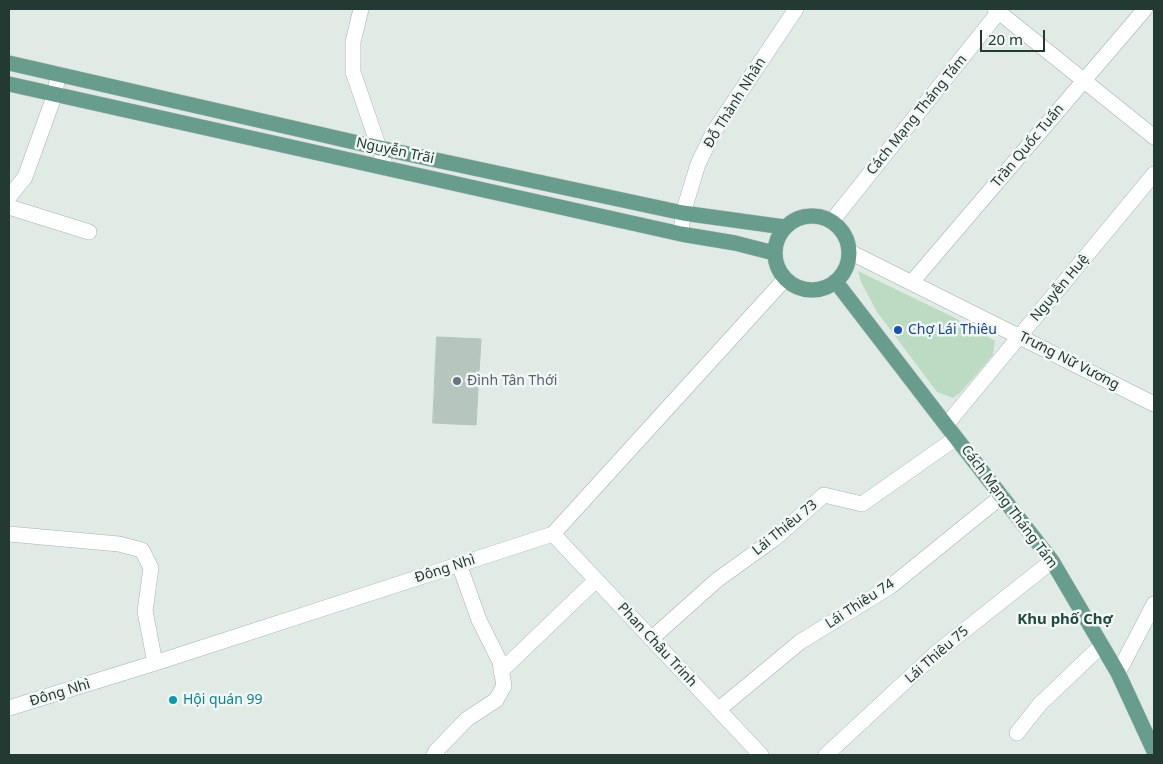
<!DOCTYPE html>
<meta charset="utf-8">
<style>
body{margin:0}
#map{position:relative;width:1163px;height:764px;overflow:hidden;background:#e1ebe6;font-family:"Noto Sans",sans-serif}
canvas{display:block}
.frame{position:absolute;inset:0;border:10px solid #233a33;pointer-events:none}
.scale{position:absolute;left:980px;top:30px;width:65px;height:22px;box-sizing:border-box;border:2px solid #233a33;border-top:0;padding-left:6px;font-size:15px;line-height:18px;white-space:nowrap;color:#233a33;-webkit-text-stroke:4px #f1f7f4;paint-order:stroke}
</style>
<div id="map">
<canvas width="1163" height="764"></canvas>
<div class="frame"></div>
<div class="scale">20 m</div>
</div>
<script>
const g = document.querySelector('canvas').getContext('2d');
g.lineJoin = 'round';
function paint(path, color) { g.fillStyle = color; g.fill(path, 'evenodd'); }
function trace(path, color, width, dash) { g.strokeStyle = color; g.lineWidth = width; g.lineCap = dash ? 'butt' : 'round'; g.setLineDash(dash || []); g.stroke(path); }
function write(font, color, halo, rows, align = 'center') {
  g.font = font + ' "Noto Sans",sans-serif'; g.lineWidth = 5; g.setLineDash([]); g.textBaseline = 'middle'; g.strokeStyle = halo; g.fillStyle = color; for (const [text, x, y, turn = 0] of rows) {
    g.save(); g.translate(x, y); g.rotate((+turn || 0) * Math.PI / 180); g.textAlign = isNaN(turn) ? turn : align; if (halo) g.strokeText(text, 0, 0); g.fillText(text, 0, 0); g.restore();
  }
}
paint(new Path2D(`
 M858,271L955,318L995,341L993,355L960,393L953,398L937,392L877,312L861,282Z`), '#bbdbc2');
const building = new Path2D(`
 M437,337L481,339L476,425L433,423Z`);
paint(building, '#b7c5bf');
trace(building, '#b4c4bc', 1);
const minor = new Path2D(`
 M361,9L353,42V72L386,168
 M995,9L1154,137
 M9,197L25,177L55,94L58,74
 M9,207L89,232
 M832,221L1001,9
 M681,234L683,213L698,164L713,133L796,9
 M850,252L1154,404
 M912,282L1145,9
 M946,425L1154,174
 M9,534L119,544L142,550L151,568L145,611L155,663
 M553,534L761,755
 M651,639L717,580L774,539L824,495L862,504L956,438
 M501,671L596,580
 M1118,673L1154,604
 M9,708L155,663L553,534L785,279
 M718,710L800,642L891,586L1002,496
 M1017,733L1040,704L1102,645
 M434,755L436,751L467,719L496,700L504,686L500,662L479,620L459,564
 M826,755L936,653L1052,561`);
const major = new Path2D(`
 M9,63L380,148L683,213L784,227
 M9,84L681,234L735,243L774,253
 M775 253a37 37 0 1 1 74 0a37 37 0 1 1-74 0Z
 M836,282L946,425L1052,561L1118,673L1154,751`);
trace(minor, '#a4b2ad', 16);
trace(major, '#c1c8c6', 16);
trace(minor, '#fff', 15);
trace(major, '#689d8d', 15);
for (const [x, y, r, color] of [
 [898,330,5,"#1a4fb4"],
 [457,381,5,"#6b7280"],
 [173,700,5,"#0f9aa8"]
]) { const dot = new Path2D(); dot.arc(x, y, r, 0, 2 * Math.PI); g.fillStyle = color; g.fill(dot); trace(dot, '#f1f7f4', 2); }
write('14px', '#233a33', '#f1f7f4', [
 ["Đỗ Thành Nhân",735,103,-58],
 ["Cách Mạng Tháng Tám",917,115,-51],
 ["Trần Quốc Tuấn",1028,146,-50],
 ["Nguyễn Trãi",395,151,12],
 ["Nguyễn Huệ",1060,288,-50],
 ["Trưng Nữ Vương",1069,361,27],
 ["Cách Mạng Tháng Tám",1009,507,53],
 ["Lái Thiêu 73",785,528,-39],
 ["Đông Nhì",445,569,-18],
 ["Lái Thiêu 74",860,604,-33],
 ["Phan Châu Trinh",657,645,47],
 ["Lái Thiêu 75",937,655,-41],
 ["Đông Nhì",60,693,-17]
]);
write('14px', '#164399', '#f1f7f4', [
 ["Chợ Lái Thiêu",908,330]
], 'left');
write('14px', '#5b616d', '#f1f7f4', [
 ["Đình Tân Thới",467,381]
], 'left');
write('14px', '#0d838f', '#f1f7f4', [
 ["Hội quán 99",183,700]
], 'left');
write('bold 15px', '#204b3e', '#f1f7f4', [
 ["Khu phố Chợ",1065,620]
]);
</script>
